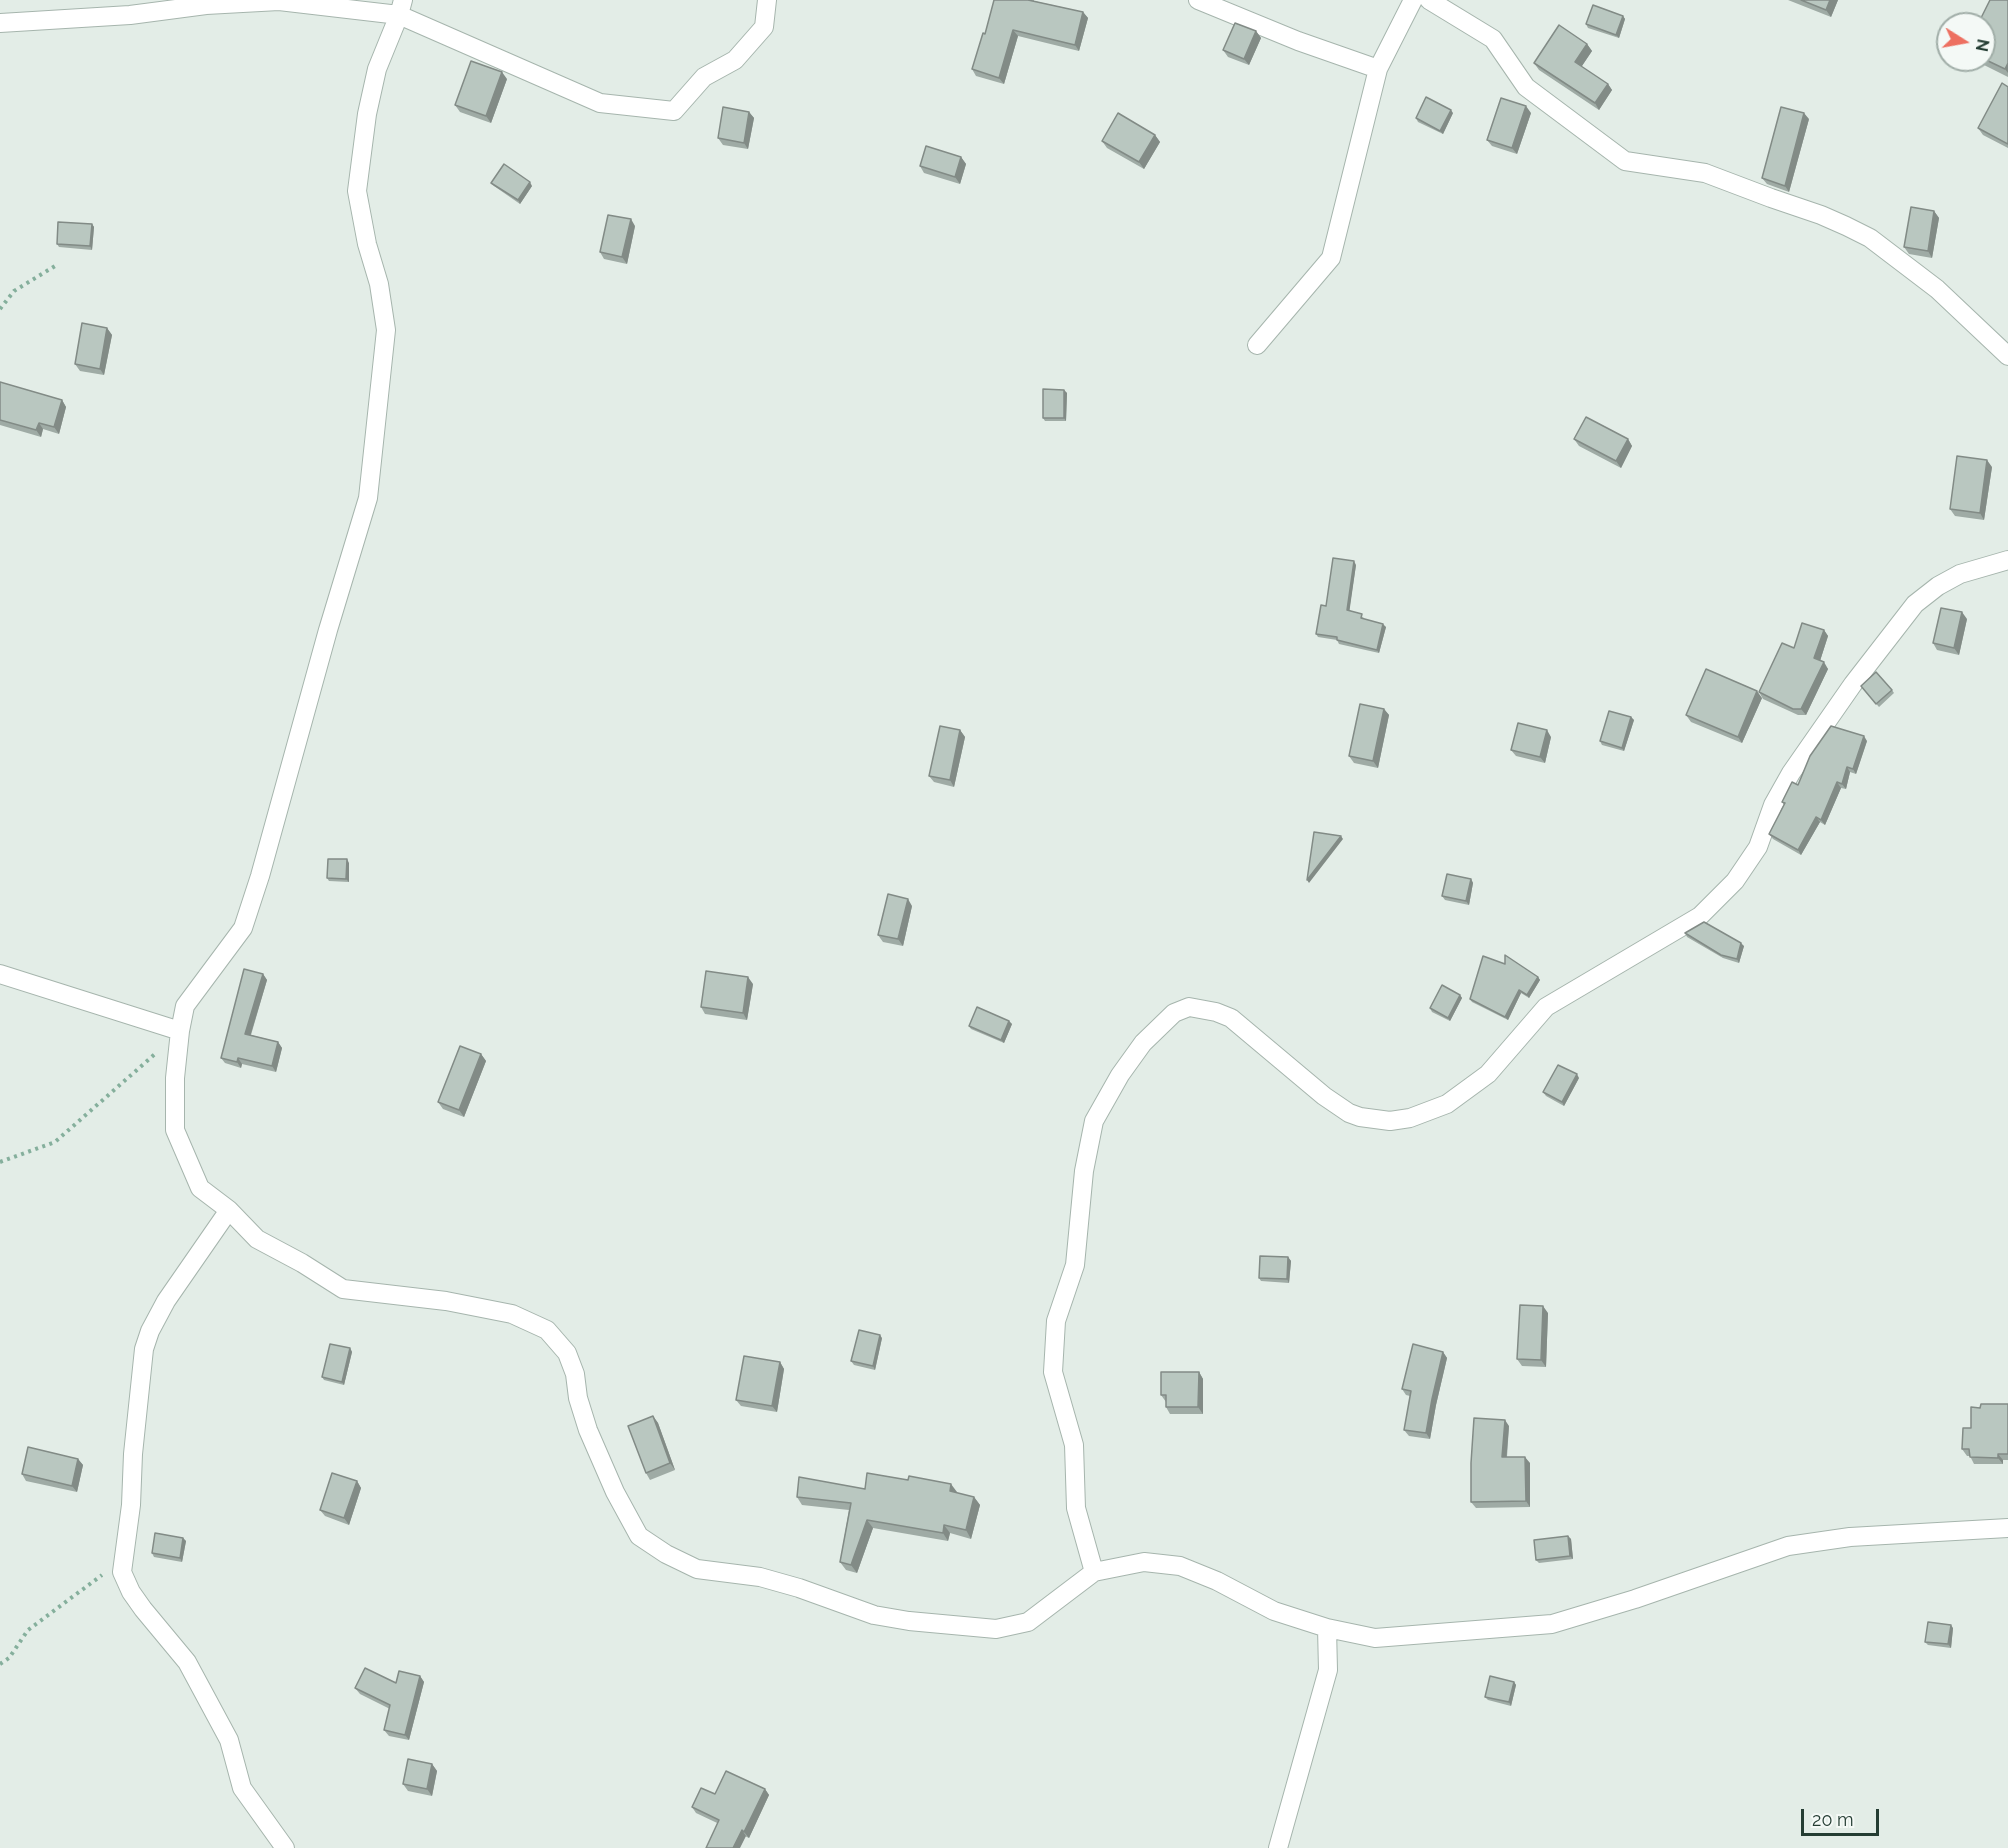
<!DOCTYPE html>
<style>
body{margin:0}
#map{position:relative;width:2008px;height:1848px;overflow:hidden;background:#e3ede7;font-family:Raleway,sans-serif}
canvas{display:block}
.north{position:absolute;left:1936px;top:12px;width:60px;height:60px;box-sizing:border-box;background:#f4f9f6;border:2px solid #a1aea8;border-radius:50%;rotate:101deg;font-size:16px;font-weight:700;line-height:24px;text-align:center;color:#243d33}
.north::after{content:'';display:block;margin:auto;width:21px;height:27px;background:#ed7061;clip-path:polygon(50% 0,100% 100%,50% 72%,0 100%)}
.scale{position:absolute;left:1801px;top:1809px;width:78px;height:27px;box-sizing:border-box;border:3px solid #243d33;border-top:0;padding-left:8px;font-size:18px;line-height:21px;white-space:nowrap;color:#243d33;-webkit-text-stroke:4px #f4f9f6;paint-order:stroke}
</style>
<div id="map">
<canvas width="2008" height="1848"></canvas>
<div class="north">N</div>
<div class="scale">20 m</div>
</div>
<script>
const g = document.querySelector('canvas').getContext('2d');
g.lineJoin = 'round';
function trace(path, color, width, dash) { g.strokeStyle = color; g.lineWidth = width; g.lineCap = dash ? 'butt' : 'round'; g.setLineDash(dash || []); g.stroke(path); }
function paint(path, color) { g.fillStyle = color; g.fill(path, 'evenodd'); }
const minor = new Path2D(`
 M403,0L399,15L377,69L367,114L357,191L367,244L379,284L386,330L368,498L328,630L260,876L243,928L185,1006L180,1031L175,1078V1130L200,1188L229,1210L257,1239L302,1263L343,1289L446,1301L512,1314L547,1330L567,1353L575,1374L578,1398L588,1430L615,1492L639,1536L666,1554L697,1569L760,1577L799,1588L874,1615L909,1621L996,1629L1028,1622L1094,1572L1144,1562L1180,1566L1217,1581L1274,1611L1327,1628L1375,1638L1552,1624L1635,1599L1788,1546L1850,1537L2008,1528
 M1198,0L1298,41L1378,69L1413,0
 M1429,0L1493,39L1526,87L1625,161L1705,173L1771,198L1821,215L1846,226L1870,238L1937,289L2008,356
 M0,23L130,15L206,5L279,1L399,15L600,103L674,111L704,77L735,60L764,27L767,0
 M1257,345L1331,258L1378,69
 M0,974L180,1031
 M229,1210L166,1301L150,1331L144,1349L133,1454L131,1505L122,1572L131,1592L143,1609L187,1662L229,1740L242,1788L285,1848
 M1094,1572L1076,1508L1074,1445L1053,1372L1056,1321L1075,1265L1084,1171L1094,1121L1120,1075L1143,1043L1174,1013L1189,1007L1216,1012L1231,1018L1324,1096L1349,1113L1360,1117L1390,1121L1410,1118L1447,1104L1488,1074L1546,1007L1700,916L1735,881L1758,847L1773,805L1791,773L1853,684L1915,604L1938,586L1960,574L2008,560
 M1278,1848L1328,1670L1327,1628`);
trace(minor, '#a6b5ad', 20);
trace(new Path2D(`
 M0,309L14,291L55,266
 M0,1162L55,1142L155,1054
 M0,1664L9,1658L28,1630L102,1575`), '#85af9c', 4, [3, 4.5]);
trace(minor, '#fff', 18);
paint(new Path2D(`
 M994,0H1034V1L1083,12L1088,18L1079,51L1018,36L1004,84L976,76L972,69L985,34Z
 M1788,0H1838L1831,17Z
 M2008,0V77L1974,60H1984V24Z
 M1623,16L1625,19L1619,38L1588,28L1586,24Z
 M1256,31L1261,38L1249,65L1228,57L1223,50Z
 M1587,44L1592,51L1581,67L1608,84L1612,90L1599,110L1539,70L1534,63Z
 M507,79L491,123L460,112L455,105Z
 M2008,87V148L1983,135L1978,128Z
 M749,112L754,118L748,149L723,145L718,138Z
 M1453,113L1443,134L1418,122L1416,118Z
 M1531,113L1517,154L1492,146L1487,140Z
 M1809,119L1789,192L1767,184L1762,178Z
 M1155,135L1160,142L1144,169L1107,148L1102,141Z
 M961,157L966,164L960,184L924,173L920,166Z
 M491,183L532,186L520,204L494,186Z
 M1934,211L1939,218L1932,258L1909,254L1904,247Z
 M92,224L94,227L92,250L59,247L57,244Z
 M635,226L627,264L604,259L600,252Z
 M107,328L112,335L104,375L80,371L75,364Z
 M0,382L62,400L66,407L59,434L43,429L41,437L0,425Z
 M1064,390L1067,393L1066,421H1045L1043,418Z
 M1574,439H1628L1632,446L1621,468L1579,446Z
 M1992,467L1984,520L1955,516L1950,509Z
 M1356,565L1349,611L1364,618V619L1386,627L1379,653L1339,644L1337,640L1318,637L1316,634L1326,606Z
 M1967,619L1959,655L1937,650L1933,643Z
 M1824,630L1828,636L1820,661L1828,669L1806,715H1798L1763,699L1759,692L1794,648Z
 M1863,689L1892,690L1894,693L1879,707Z
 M1762,698L1742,743L1691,722L1686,715Z
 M1384,709L1389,715L1378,768L1354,763L1349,756Z
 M1631,717L1634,720L1624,751L1602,745L1600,741Z
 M960,730L965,737L954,787L934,782L929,776Z
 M1551,737L1545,763L1516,756L1511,750Z
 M1867,741L1856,774L1850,772L1846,789L1841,788L1825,825L1820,822L1801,855L1773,839L1769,834L1784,805L1782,802L1798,785Z
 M349,863V882L329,881L327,878Z
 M1471,879L1473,883L1469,905L1445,900L1442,896Z
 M912,906L903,946L883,942L878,935Z
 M1685,933L1744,946L1739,963L1723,958L1687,937Z
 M263,974L267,980L251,1035L278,1042L282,1048L276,1072L242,1064L241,1068L225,1063L221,1058Z
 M1538,977L1540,980L1529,998L1521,993L1508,1020L1472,1002L1470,999Z
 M753,984L747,1020L705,1014L701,1007Z
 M1460,995L1462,998L1450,1021L1432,1012L1430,1008Z
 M1009,1021L1012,1024L1004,1043L971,1029L969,1026Z
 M481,1054L486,1061L464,1117L443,1109L438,1102Z
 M1579,1078L1564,1106L1546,1096L1543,1092Z
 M1288,1257L1291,1261L1289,1283L1261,1281L1259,1278Z
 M1548,1313L1546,1367L1522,1366L1517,1359Z
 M882,1338L875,1370L854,1365L851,1361Z
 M350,1348L352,1352L344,1385L324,1380L322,1377Z
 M1443,1352L1447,1358L1436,1405L1430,1439L1409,1436L1404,1430L1410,1396L1406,1395L1402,1389Z
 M780,1362L784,1369L777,1412L741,1406L736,1400Z
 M1199,1372L1203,1379V1414H1170L1166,1407V1402L1161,1395Z
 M2008,1404V1460H2003V1464H1974L1970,1456H1967L1962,1449L1980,1408Z
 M653,1416L658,1423L675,1470L650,1480L646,1473Z
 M1509,1426L1507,1457L1530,1463V1507L1476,1508L1471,1502Z
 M78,1459L83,1465L77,1492L26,1481L22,1474Z
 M357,1481L361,1488L349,1525L325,1516L320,1510Z
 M865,1489L957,1492L956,1493L974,1497L980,1505L971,1539L950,1533L948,1541L873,1528L857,1573L846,1570L840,1562L849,1510L802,1505L797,1497Z
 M1568,1536L1571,1539L1573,1559L1539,1563L1536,1560Z
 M183,1538L186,1541L182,1562L154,1557L152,1553Z
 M1953,1628L1951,1648L1928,1645L1925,1642Z
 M420,1676L424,1682L409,1740L389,1736L384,1730L390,1709L360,1694L355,1688L396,1683Z
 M1514,1682L1516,1685L1511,1706L1488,1700L1485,1697Z
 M432,1764L437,1771L432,1796L408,1791L403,1784Z
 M765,1789L769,1795L749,1838L696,1813L692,1807L715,1794Z`), '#9faba5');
paint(new Path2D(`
 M1830,0H1838L1831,17L1826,10Z
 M1083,12L1088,18L1079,51L1075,45Z
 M1623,16L1625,19L1619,38L1616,35Z
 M1013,30L1018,36L1004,84L999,78Z
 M1256,31L1261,38L1249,65L1244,59Z
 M1587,44L1592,51L1580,69L1575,62Z
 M2008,63V73L2005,69Z
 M502,72L507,79L491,123L486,116Z
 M1608,84L1612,90L1599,110L1595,103Z
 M1526,106L1531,113L1517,154L1512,148Z
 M1451,110L1453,113L1443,134L1440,131Z
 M749,112L754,118L748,149L744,143Z
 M1804,113L1809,119L1789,192L1785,186Z
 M1155,135L1160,142L1144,169L1139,162Z
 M961,157L966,164L960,184L955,177Z
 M530,182L532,186L520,204L518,200Z
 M1934,211L1939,218L1932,258L1928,251Z
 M631,219L635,226L627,264L622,257Z
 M92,224L94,227L92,250L90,246Z
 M107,328L112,335L104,375L100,369Z
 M1064,390L1067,393L1066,421L1064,418Z
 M62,400L66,407L59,434L54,427Z
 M39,423L43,429L41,437L36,430Z
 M1628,439L1632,446L1621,468L1616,461Z
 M1987,460L1992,467L1984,520L1980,513Z
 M1354,561L1356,565L1349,614L1347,610Z
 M1962,612L1967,619L1959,655L1954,648Z
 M1383,624L1386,627L1379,653L1377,650Z
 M1824,630L1828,636L1819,664L1814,658Z
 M1824,662L1828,669L1806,715L1801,709Z
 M1757,691L1762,698L1742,743L1738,737Z
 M1384,709L1389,715L1378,768L1373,761Z
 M1631,717L1634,720L1624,751L1622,748Z
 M960,730L965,737L954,787L950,780Z
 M1547,730L1551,737L1545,763L1540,757Z
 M1864,736L1867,741L1856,774L1853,769Z
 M1847,767L1850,772L1846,789L1842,784Z
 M1837,782L1841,788L1825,825L1821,820Z
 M1816,817L1820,822L1801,855L1798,850Z
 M1341,836L1343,839L1309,883L1307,880Z
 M347,859L349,863V882L346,879Z
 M1471,879L1473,883L1469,905L1466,901Z
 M908,899L912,906L903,946L898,939Z
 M1741,943L1744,946L1739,963L1737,959Z
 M263,974L267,980L249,1040L245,1034Z
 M748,977L753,984L747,1020L743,1013Z
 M1538,977L1540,980L1529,998L1527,995Z
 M1519,990L1521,993L1508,1020L1505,1017Z
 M1460,995L1462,998L1450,1021L1448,1018Z
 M1009,1021L1012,1024L1004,1043L1001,1040Z
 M278,1042L282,1048L276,1072L272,1066Z
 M481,1054L486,1061L464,1117L459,1110Z
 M238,1058L242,1064L241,1068L237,1062Z
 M1577,1074L1579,1078L1564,1106L1562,1102Z
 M1288,1257L1291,1261L1289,1283L1287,1279Z
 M1543,1306L1548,1313L1546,1367L1541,1360Z
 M880,1335L882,1338L875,1370L873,1366Z
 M350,1348L352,1352L344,1385L342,1382Z
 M1443,1352L1447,1358L1436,1405L1430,1439L1426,1433L1432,1399Z
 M780,1362L784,1369L777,1412L772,1406Z
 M1199,1372L1203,1379V1414L1198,1407Z
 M653,1416L658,1423L675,1470L670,1463Z
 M1505,1420L1509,1426L1506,1463L1502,1457Z
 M1998,1454L2003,1460V1464L1998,1458Z
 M1525,1457L1530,1463V1507L1526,1501Z
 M78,1459L83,1465L77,1492L72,1486Z
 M357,1481L361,1488L349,1525L344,1518Z
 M951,1484L957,1492L955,1499L950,1491Z
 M974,1497L980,1505L971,1539L966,1530Z
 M867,1520L873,1528L857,1573L851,1565Z
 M944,1525L950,1533L948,1541L943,1533Z
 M1568,1536L1571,1539L1573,1559L1570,1556Z
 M183,1538L186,1541L182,1562L180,1558Z
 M1951,1625L1953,1628L1951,1648L1948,1644Z
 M420,1676L424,1682L409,1740L405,1735Z
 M1514,1682L1516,1685L1511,1706L1509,1702Z
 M432,1764L437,1771L432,1796L427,1789Z
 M765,1789L769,1795L749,1838L744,1832Z
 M742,1830L746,1836L740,1848H733Z`), '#828b86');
const building = new Path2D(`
 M994,0H1028L1083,12L1075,45L1013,30L999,78L972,69L983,33L985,34Z
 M1801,0H1830L1826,10Z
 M1990,0H2008V63L2005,69L1984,59V24H1978Z
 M1593,5L1623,16L1616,35L1586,24Z
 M1235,23L1256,31L1244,59L1223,50Z
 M1559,25L1587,44L1575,62L1608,84L1595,103L1534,63Z
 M471,61L502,72L486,116L455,105Z
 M2002,83L2008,87V144L1978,128Z
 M1426,97L1451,110L1440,131L1416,118Z
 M1501,98L1526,106L1512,148L1487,140Z
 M723,107L749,112L744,143L718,138Z
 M1781,107L1804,113L1785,186L1762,178Z
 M1118,113L1155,135L1139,162L1102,141Z
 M926,146L961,157L955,177L920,166Z
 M504,164L530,182L518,200L491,183Z
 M1911,207L1934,211L1928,251L1904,247Z
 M608,215L631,219L622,257L600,252Z
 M58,222L92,224L90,246L57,244Z
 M82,323L107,328L100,369L75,364Z
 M0,382L62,400L54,427L39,423L36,430L0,420Z
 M1043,389L1064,390V418H1043Z
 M1586,417L1628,439L1616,461L1574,439Z
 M1957,456L1987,460L1980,513L1950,509Z
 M1333,558L1354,561L1347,610L1362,614L1361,618L1383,624L1377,650L1337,640V637L1316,634L1321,605L1326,606Z
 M1941,608L1962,612L1954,648L1933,643Z
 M1802,623L1824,630L1814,658L1824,662L1801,709H1793L1759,692L1782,643L1794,648Z
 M1706,669L1757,691L1738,737L1686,715Z
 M1876,672L1892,690L1876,704L1861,686Z
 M1360,704L1384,709L1373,761L1349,756Z
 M1609,711L1631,717L1622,748L1600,741Z
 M1518,723L1547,730L1540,757L1511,750Z
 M940,726L960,730L950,780L929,776Z
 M1831,726L1864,736L1853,769L1847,767L1842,784L1837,782L1821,820L1816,817L1798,850L1769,834L1785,803L1782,802L1792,782L1798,785L1810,756Z
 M1314,832L1341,836L1307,880Z
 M328,859H347L346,879L327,878Z
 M1447,874L1471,879L1466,901L1442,896Z
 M888,894L908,899L898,939L878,935Z
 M1704,922L1741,943L1737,959L1721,955L1685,933Z
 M1505,955L1538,977L1527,995L1519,990L1505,1017L1470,999L1483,956L1505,964Z
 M244,969L263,974L245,1034L278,1042L272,1066L238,1058L237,1062L221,1058Z
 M706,971L748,977L743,1013L701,1007Z
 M1442,985L1460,995L1448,1018L1430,1008Z
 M977,1007L1009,1021L1001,1040L969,1026Z
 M460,1046L481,1054L459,1110L438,1102Z
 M1558,1065L1577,1074L1562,1102L1543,1092Z
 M1260,1256L1288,1257L1287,1279L1259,1278Z
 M1520,1305L1543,1306L1541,1360L1517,1359Z
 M859,1330L880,1335L873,1366L851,1361Z
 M330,1344L350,1348L342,1382L322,1377Z
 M1413,1344L1443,1352L1432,1399L1426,1433L1404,1430L1411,1391L1402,1389Z
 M744,1356L780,1362L772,1406L736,1400Z
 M1161,1372H1199L1198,1407H1166V1395H1161Z
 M1981,1404H2008V1454H1998V1458L1970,1457L1969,1449H1962L1963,1428H1971V1407L1980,1408Z
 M653,1416L670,1463L646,1473L628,1426Z
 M1474,1418L1505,1420L1502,1457H1525L1526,1501L1471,1502V1463Z
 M28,1447L78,1459L72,1486L22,1474Z
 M332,1473L357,1481L344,1518L320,1510Z
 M867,1473L908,1480L909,1476L951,1484L950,1491L974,1497L966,1530L944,1525L943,1533L867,1520L851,1565L840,1562L851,1503L797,1497L799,1477L865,1489Z
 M155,1533L183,1538L180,1558L152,1553Z
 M1568,1536L1570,1556L1536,1560L1534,1540Z
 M1928,1622L1951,1625L1948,1644L1925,1642Z
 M365,1668L396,1683L399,1671L420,1676L405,1735L384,1730L390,1705L355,1688Z
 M1490,1676L1514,1682L1509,1702L1485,1697Z
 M408,1759L432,1764L427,1789L403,1784Z
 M726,1771L765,1789L744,1832L742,1830L733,1848H706L719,1820L692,1807L701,1788L715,1794Z`);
paint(building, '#b9c7c0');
trace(building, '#828b86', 1.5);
</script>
